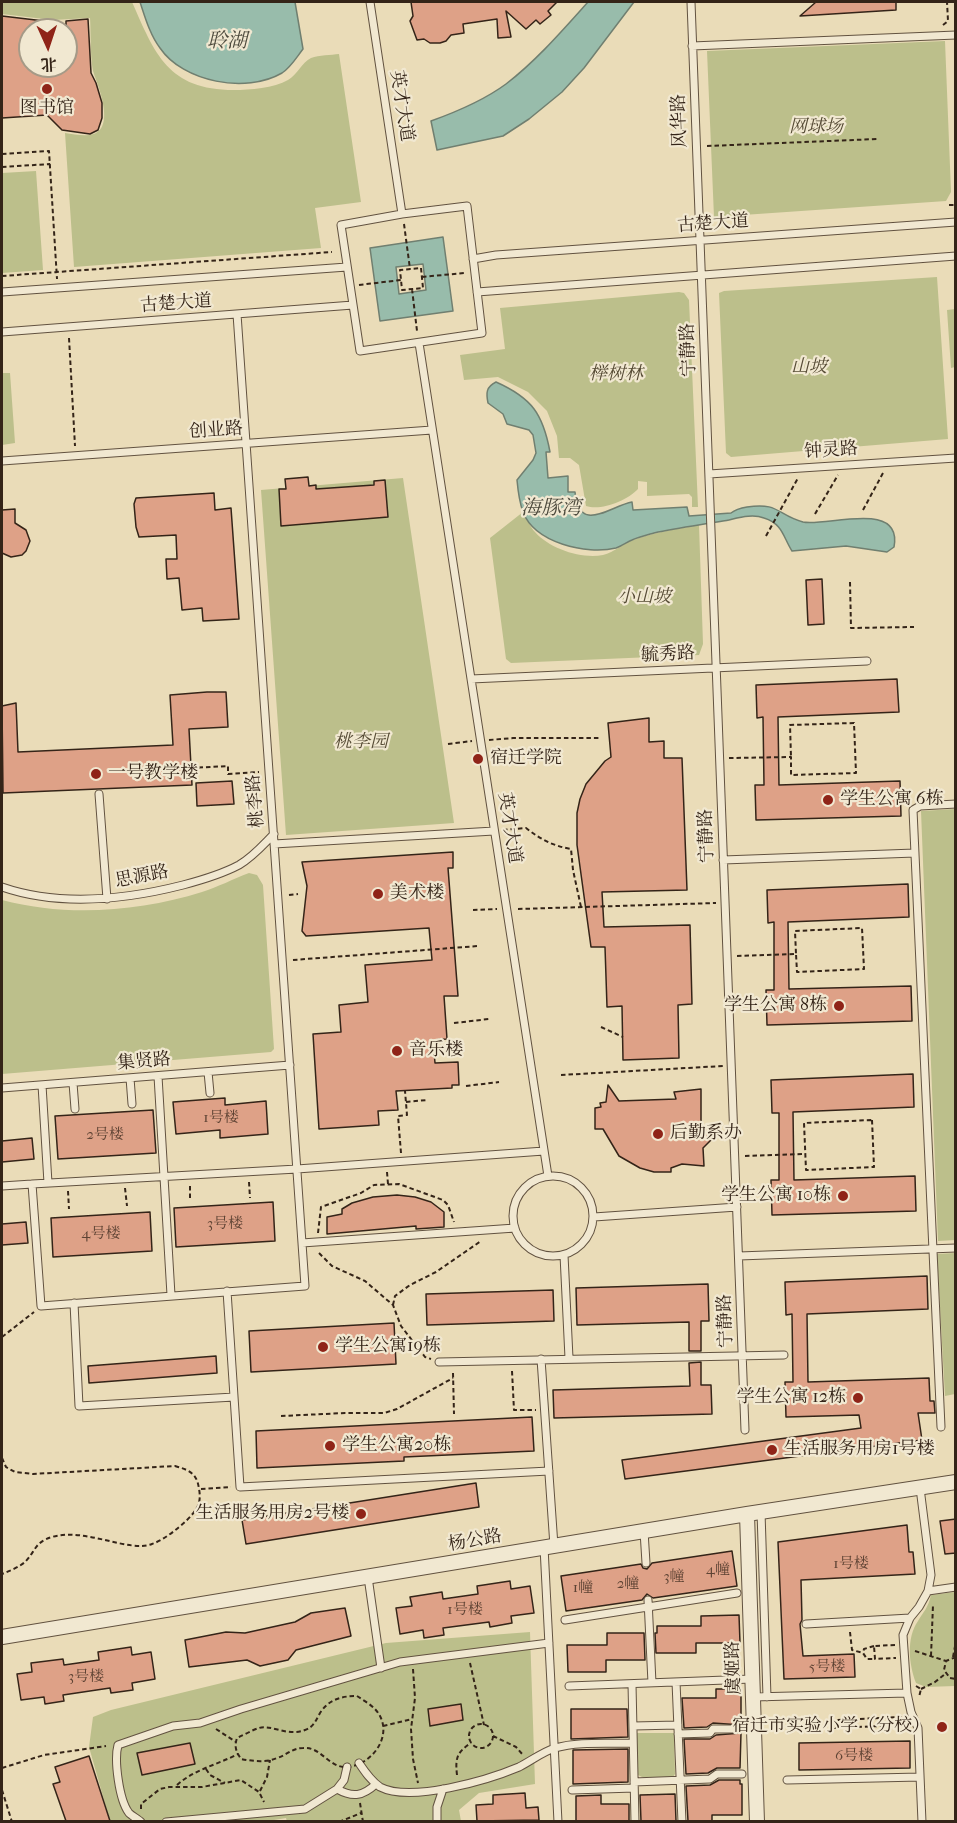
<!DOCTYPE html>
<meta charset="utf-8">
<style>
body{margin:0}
#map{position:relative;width:957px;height:1823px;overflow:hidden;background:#eadcb8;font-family:"IM FELL French Canon","Noto Serif SC",serif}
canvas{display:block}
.frame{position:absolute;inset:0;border:3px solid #342418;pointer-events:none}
.north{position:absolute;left:18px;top:18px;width:60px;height:60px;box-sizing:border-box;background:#f1e8d1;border:2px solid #a59a87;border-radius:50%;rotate:177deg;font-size:16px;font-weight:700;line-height:24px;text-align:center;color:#342418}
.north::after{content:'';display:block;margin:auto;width:21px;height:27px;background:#8f2418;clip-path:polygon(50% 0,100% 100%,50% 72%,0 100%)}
</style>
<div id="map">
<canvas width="957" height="1823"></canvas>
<div class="frame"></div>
<div class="north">北</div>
</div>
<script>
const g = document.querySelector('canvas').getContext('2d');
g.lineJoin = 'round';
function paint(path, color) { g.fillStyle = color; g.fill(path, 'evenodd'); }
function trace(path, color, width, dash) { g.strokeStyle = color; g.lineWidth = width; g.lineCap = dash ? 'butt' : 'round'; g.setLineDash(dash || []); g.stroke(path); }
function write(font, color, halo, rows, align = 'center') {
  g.font = font + ' "IM FELL French Canon","Noto Serif SC",serif'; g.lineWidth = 4.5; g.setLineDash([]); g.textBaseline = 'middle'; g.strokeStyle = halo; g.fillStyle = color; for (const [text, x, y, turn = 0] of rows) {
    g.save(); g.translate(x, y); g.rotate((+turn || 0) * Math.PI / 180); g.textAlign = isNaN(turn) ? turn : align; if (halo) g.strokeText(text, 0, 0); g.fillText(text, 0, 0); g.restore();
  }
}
paint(new Path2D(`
 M2,2H132C155,54 168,90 234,90C250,90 274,88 288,80C297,75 302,62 311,58C319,55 331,55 339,54L361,202L315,208L321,248L74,267L65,133C73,134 81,136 89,135C117,132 99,88 94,74C90,62 91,32 90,18L53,20L2,14Z
 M945,41L951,192L946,201L714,217L707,51Z
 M36,171L43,270L2,273V173Z
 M937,277L948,439L731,457L726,453L719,293L724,291Z
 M679,292L684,293L689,300L698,507H692V497L689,494L647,496V482L638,481V489C627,501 601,511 586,506L579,465L570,458H559L557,436L547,411L528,392L498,377L464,380L460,355L505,349L500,308Z
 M955,309V367L951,368L947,310Z
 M2,373H10L15,443L2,445Z
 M403,478L454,823L286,835L261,490Z
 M523,512C527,518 530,527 535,532C550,549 581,559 603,555C614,553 624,542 636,539C656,532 677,529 699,525L703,644L699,655L511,663L506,659L490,538Z
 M955,809L956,1240L938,1241L921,811Z
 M249,873L257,875L263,885L274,1049L271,1052L2,1074V900C66,917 138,912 202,892C218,887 233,879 249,873Z
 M955,1253V1394L945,1396L937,1254Z
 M955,1592V1686L926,1687L916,1683C909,1665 906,1638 918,1621C924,1611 928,1608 931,1595Z
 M530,1632L535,1784L479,1793L459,1810L461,1821L287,1822L286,1818L262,1822L110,1821L89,1747L93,1717L111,1710L386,1643Z
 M636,1733H674L675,1774L673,1777L644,1778L636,1774Z`), '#bcbf8b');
const water = new Path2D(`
 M140,2H295L303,49C296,58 291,67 282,73C246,94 183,82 160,48C150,35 145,17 140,2Z
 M588,2H634L584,68L562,92L529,119L503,136L437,150L431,121C456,112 483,101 506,84C536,61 562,31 588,2Z
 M443,237L453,311L380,321L370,248ZM423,264L426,290L399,294L396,267Z
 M496,382C532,398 543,414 550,452H546L548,478L568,476V492H575C579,535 610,506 632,502L633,510L687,507L689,516L731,513C736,509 741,508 747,507C779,502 777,515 803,522C826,527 903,499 894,547L887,552L846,546L792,551C783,537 783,524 764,518C751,513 735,519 723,521C700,525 677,528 654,533C647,535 639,537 632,540C627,542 622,546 616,548C586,555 535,543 523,512C519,501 518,491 517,480L533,460L536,453L533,435L529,430L507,424L503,414L488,403C486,393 486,387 496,382Z`);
paint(water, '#98bcab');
trace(water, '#707f70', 1.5);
const building = new Path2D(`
 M411,2H557L548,11L551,15L540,24L536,20L526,29L506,11L511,37L498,38L497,19L463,24L464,33L451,35L446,41L440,43H430L424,39L417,40L410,21L413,16Z
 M816,2H896V10L800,16Z
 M2,16L61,23V30H30V66H66V21L88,19L91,73L96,83L102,103V118L98,130L90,134L62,130L47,115L2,118Z
 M308,477L309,486L316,485V489L374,485V481L385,480L388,517L281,526L279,489H286L285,479Z
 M214,493L215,510L231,508L239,619L203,621L202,608L182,610L179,578L167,579L166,559H177L176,535L139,537L136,527L134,504L136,498Z
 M15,509V523L26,530L30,541L26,551L22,555L11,557L2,553V510Z
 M822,579L824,624L808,625L806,580Z
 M897,679L899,712L778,717L779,785L900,781L901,816L756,820L755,785H764L763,717L757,718L756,685Z
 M207,692H226L228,727L189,729L192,785L3,793L2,706L16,703L18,752L173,745L170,695Z
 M649,718V742L664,741V758H682L687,890L602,892L604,927L690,925L692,1004L678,1005L679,1058L623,1060L622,1006L607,1007L605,947H591L577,845V813L580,799L586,784L605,761L611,757L608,723Z
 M232,781L234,804L197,806L196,783Z
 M453,852V868H448L458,996H444L447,1039L433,1040L435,1063L458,1062L459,1085H452V1088L396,1091L398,1110L378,1111L379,1125L319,1129L313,1034L341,1032L339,1005L368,1002L365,965L432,960L429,928L306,936L302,931L307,886L302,862Z
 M908,884L909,917L788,922L789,989L911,986L912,1021L767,1025L766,990H774V922L768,923L767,890Z
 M913,1074L914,1107L793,1112L794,1180L915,1176L916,1211L772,1215L771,1180H779V1113H772L771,1080Z
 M608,1085L619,1101L676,1099L674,1092L701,1089V1128L710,1127L711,1140L703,1148L704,1166L682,1164L671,1168V1172H654L640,1168L619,1156L603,1129H595V1108L601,1107L600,1103L606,1102Z
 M225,1098V1105L266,1101L268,1134L220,1138V1130L176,1134L173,1102Z
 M153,1110L156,1153L58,1159L55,1116Z
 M32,1138L34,1159L2,1162V1141Z
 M397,1195L415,1197L431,1202L444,1212V1227L416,1229V1226L327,1234V1217L342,1214V1209L352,1203L373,1197Z
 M273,1202L275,1241L176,1247L174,1208Z
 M150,1212L152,1251L53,1257L51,1218Z
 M26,1222L28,1243L2,1245V1224Z
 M927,1276L928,1309L807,1314L808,1382L929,1378L930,1401H934L935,1413H918L922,1440L625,1479L622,1460L861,1428L859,1415L786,1417L785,1382H793L792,1314L786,1315L785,1282Z
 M708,1284L709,1321H701V1351H689V1322L577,1325L576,1288Z
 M553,1290L554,1321L427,1325L426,1294Z
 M394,1323L396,1364L251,1372L249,1331Z
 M216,1356L217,1373L89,1383L88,1366Z
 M701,1362V1385H711L712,1414L554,1418L553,1390L690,1386L689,1363Z
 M532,1417L534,1451L404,1457V1461L257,1468L256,1431Z
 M476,1483L479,1507L246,1544L242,1520Z
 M956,1519V1553L945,1554L940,1521Z
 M907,1525L909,1552H913L915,1574L801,1580L802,1620L800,1624L803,1656L854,1654L855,1677L784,1679L778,1542Z
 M732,1551L737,1586L653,1598L647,1594L642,1600L566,1611L561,1576L641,1564L643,1568L647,1569L652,1563Z
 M510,1581L511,1589L530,1586L534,1613L511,1616L512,1623L490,1627L489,1622L443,1628L444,1635L424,1638L423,1630L400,1634L396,1608L412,1606L410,1597L442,1592L443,1599L478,1594L477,1586Z
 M345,1608L351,1636L296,1650L288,1660L260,1666L247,1660L189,1667L185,1640L226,1632L245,1633L295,1622L311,1613Z
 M739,1615L740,1643H696V1653H656L655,1633H657V1626H701V1616Z
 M607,1633H644L645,1660H606V1672H568L567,1645H607Z
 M131,1647L132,1655L151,1652L155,1679L132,1683L133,1690L111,1693L110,1688L63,1695L64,1701L45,1704L44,1697L21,1700L17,1674L32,1672L31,1663L63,1659L64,1665L99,1660L98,1652Z
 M716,1689H741V1725L713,1723L707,1727L684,1728L682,1698H716Z
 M461,1704L463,1720L430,1726L428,1709Z
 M571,1709H627L628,1737L571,1739Z
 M741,1733L740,1768H717L708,1773L686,1774L684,1739H710L716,1735Z
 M910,1741V1768L799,1770V1743Z
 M190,1743L195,1764L142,1775L137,1753Z
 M628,1749V1782L573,1784V1750Z
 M89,1756L110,1821H66L53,1784L60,1782L55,1767Z
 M719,1780H740V1784H742V1815H712V1821H688L686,1786L710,1785Z
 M525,1793L526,1808L538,1807L539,1820L477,1821L476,1805L493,1804V1795Z
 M675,1794L676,1821H641L640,1795Z
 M601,1795V1804H629V1821H576V1796Z`);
paint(building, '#dea187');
trace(building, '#342418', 1.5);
const lane = new Path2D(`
 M370,2L402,214
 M691,2L745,1430
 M692,46L956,35
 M467,206L482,333L360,351L341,225L402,214Z
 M473,259L496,255L956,222
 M2,292L347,267
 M477,292L956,256
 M237,314C260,638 282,962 305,1286L41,1306L32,1184L297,1169L544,1151
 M2,332L353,305
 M419,343L548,1176
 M2,461L432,430
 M709,474L956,458
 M471,679L867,661
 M99,794L107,899
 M274,844L494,831
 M723,860L915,853
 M2,887C60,907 124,900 183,885C202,880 222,874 239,865C253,857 263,845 274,834
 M208,1072L210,1093
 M158,1076L171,1295
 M130,1078L132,1104
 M73,1083L75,1109
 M42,1085L48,1183
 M2,1088L290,1065
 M513 1216a40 40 0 1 1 80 0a40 40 0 1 1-80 0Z
 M2,1186L32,1184
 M594,1217L737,1207
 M302,1243L515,1228
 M564,1255L569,1358
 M739,1256L956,1248
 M227,1291L240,1487L549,1471
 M74,1303L79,1406L234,1397
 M541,1359L554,1546
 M439,1362L784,1355
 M941,1427L913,810L920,806L956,804
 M920,1488L931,1575L928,1591L919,1607L910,1618L903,1635L907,1693L911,1712L918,1728L922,1822
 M761,1512L767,1697
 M644,1531L646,1563
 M544,1547L558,1822
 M368,1577L381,1668
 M928,1591L956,1587
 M648,1600L652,1683
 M565,1620L737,1593
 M806,1624L910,1618
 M676,1682L682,1822
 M632,1684L635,1822
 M569,1686L752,1679
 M753,1697L907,1693
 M633,1726L678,1725
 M678,1734L710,1733L713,1729H737
 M359,1763C365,1772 371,1781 380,1787C411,1803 488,1780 519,1767C531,1761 542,1752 555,1748C579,1741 608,1744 633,1743
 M787,1780L920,1777
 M634,1782L710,1779L717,1774H742
 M337,1789C353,1798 363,1796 376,1784
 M572,1790L634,1788
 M141,1822C138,1819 132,1816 129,1813C119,1800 114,1760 118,1745L173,1726L200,1723L241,1709L400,1662L549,1643
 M166,1822L305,1809L337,1789L344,1780L347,1767
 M437,1822V1807L443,1789`);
const street = new Path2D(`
 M747,1514L757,1822
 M2,1637L747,1514L956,1482`);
trace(lane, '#625240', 9);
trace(street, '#625240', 16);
trace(new Path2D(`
 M943,25L948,21L947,2
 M707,146L878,139
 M2,154L49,151L57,279
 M2,155V167
 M2,167L50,164
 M949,205H956
 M404,224L410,269
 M421,268L423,288L402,290L400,270Z
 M2,276L332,252
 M422,277L464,273
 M359,285L401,280
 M412,289L417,331
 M69,338L75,446
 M863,510L883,473
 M815,514L838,475
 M766,536L798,478
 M850,582L851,628L914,627
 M489,740L513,738H599
 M448,744L472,741
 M729,758L791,757V775L856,773L854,723L790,725L791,757
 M191,768L228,766V774L259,772
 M503,830L526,828C540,839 553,846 571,849L573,870L581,907
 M289,895L298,894
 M518,909L716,903
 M473,910L497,909
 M737,956L796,954L797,972L864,969L862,928L795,931L796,954
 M293,960L478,946
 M454,1023L489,1019
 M601,1027L623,1037
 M561,1075L723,1066
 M466,1086L499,1082
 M406,1102L427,1100
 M872,1120L874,1167L806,1170L804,1123Z
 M401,1153L398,1116L407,1115L405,1091
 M745,1156L805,1154
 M387,1172L388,1184
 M249,1182L250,1198
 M190,1186V1201
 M125,1188L127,1206
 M68,1191L69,1209
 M318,1233L321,1207L361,1193L374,1185L399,1184L443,1200L448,1205L454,1222
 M319,1253L332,1266L365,1281L393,1305L401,1326L425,1357L431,1359
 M393,1305L395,1296L410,1285L436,1272L481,1241
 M2,1337L34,1312
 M512,1371L514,1410H536
 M453,1373L454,1414
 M281,1416L345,1413H384L397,1409L453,1378
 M2,1458L6,1467L15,1472L33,1474L175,1466C189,1470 197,1473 199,1489C202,1504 196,1511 186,1521C177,1529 164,1540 152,1544C128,1553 85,1527 52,1537C35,1542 36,1550 26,1561C20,1567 9,1571 2,1574
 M201,1489L231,1487
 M850,1632L852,1650L863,1653
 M895,1645L874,1646L875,1659L896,1658
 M874,1646L864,1649L863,1653L867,1659H875
 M915,1651L946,1661
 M931,1656L933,1605
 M953,1657L956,1641
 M956,1657L946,1661L944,1670L950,1678L956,1679
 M470,1663L484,1725
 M413,1669L415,1698L411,1729L413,1759L418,1783
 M916,1686L921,1689L919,1697
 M921,1689L935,1682L945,1674
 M357,1696C363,1700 370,1704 375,1709C396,1732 374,1764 348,1767C329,1769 321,1746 303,1748C292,1748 287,1755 277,1758C266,1763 252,1761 241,1759C236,1751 234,1747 237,1738C244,1735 252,1730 259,1728C270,1724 288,1737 305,1730C314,1727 316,1720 320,1713C329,1699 342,1696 357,1696Z
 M902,1717L835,1720V1728L904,1725
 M469 1736a12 12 0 1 1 24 0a12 12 0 1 1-24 0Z
 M383,1726L412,1719
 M216,1729L236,1742
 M493,1736L516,1747L523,1755
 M2,1768L44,1755L106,1746
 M206,1769L210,1775L225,1783
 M457,1775C455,1758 457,1752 471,1743
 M177,1785C195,1769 217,1765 238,1754
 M2,1790L12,1822
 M260,1791L267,1777L270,1760
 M360,1803L363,1822
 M141,1809V1804L160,1789L169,1787H202L241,1780L259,1792L264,1802
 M362,1821L400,1822
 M339,1822L361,1813`), '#342418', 2, [4.5, 3]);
trace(lane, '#f1e8d1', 7);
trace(street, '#f1e8d1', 14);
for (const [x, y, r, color] of [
 [47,89,6,"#8f2418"],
 [478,759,6,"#8f2418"],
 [96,774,6,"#8f2418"],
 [828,800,6,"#8f2418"],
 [378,894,6,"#8f2418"],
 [839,1006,6,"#8f2418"],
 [397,1051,6,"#8f2418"],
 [658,1134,6,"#8f2418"],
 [843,1196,6,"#8f2418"],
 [323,1347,6,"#8f2418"],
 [858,1398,6,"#8f2418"],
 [330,1446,6,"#8f2418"],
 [772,1450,6,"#8f2418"],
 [361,1514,6,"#8f2418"],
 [942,1727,6,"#8f2418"]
]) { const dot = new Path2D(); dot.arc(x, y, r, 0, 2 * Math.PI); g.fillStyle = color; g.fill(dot); trace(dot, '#f1e8d1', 2); }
write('15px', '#5e4334', null, [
 ["1号楼",221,1118],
 ["2号楼",105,1135],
 ["3号楼",225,1224],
 ["4号楼",101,1234],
 ["1号楼",851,1564],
 ["4幢",718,1570],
 ["3幢",674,1577],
 ["2幢",628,1584],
 ["1幢",583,1588],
 ["1号楼",465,1610],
 ["5号楼",827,1667],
 ["3号楼",86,1677],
 ["6号楼",854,1756]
]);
write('18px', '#342418', '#f1e8d1', [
 ["英才大道",401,106,81],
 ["风华路",680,121,-92],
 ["古楚大道",713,224,-4],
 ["古楚大道",176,304,-4],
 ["宁静路",689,350,-92],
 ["创业路",216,431,-4],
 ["钟灵路",831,451,-4],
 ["毓秀路",668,655,-3],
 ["桃李路",256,801,-95],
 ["英才大道",509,828,81],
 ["宁静路",707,836,-92],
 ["思源路",142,877,-11],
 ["集贤路",144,1062,-5],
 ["宁静路",726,1321,-92],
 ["杨公路",475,1541,-10],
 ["虞姬路",734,1668,-92]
]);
write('18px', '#342418', '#f1e8d1', [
 ["图书馆",47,109,"center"],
 ["宿迁学院",490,759],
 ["一号教学楼",108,774],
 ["学生公寓 6栋",840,800],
 ["美术楼",390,894],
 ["学生公寓 8栋",827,1006,"right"],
 ["音乐楼",409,1051],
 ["后勤系办",670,1134],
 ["学生公寓 10栋",831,1196,"right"],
 ["学生公寓19栋",335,1347],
 ["学生公寓 12栋",846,1398,"right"],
 ["学生公寓20栋",342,1446],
 ["生活服务用房1号楼",784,1450],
 ["生活服务用房2号楼",349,1514,"right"],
 ["宿迁市实验小学（分校）",930,1727,"right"]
], 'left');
write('italic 18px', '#564b35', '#f1e8d1', [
 ["网球场",816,128],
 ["山坡",809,368],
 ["榉树林",616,375],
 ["小山坡",644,598],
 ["桃李园",361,743]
]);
write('italic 20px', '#4d4a3d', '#f1e8d1', [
 ["聆湖",227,42],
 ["海豚湾",551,509]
]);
</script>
